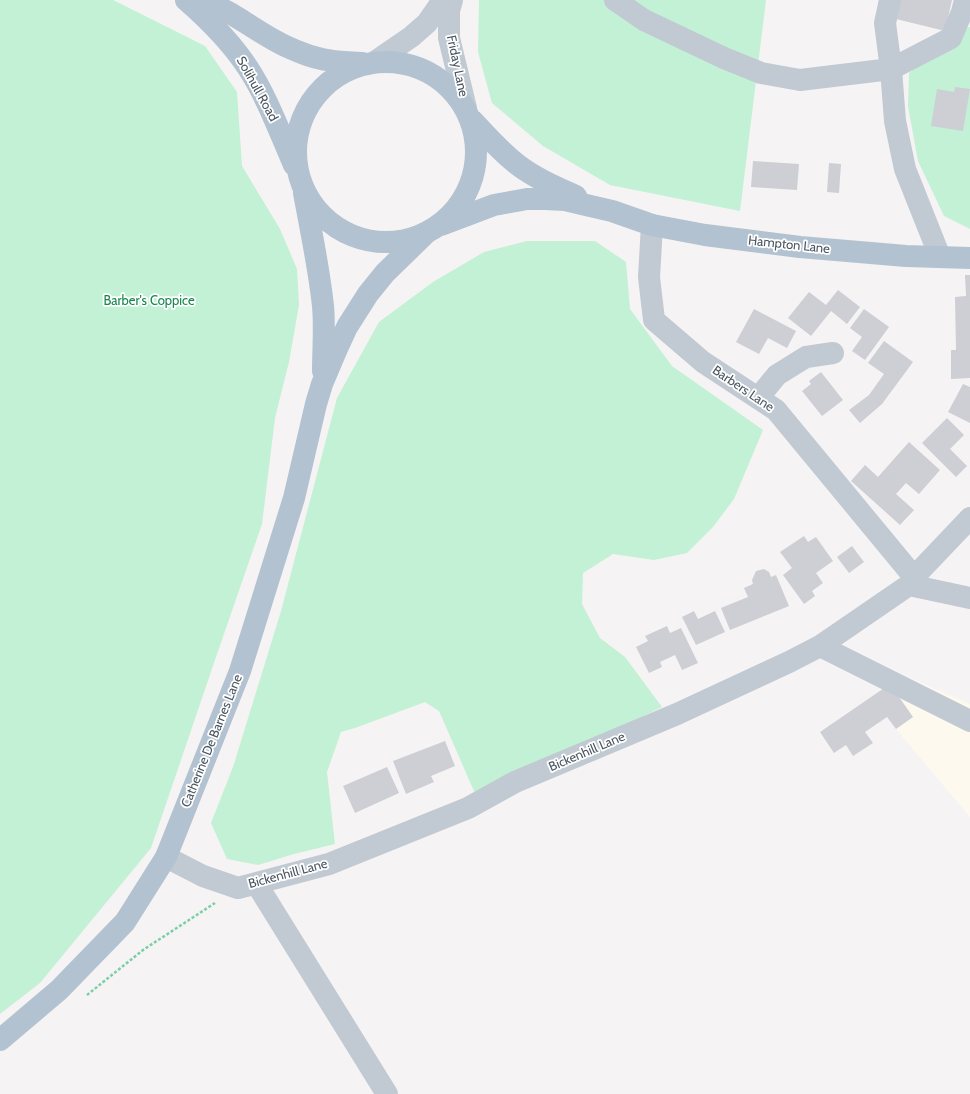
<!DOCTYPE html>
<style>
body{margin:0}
canvas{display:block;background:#f5f3f3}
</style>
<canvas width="970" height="1094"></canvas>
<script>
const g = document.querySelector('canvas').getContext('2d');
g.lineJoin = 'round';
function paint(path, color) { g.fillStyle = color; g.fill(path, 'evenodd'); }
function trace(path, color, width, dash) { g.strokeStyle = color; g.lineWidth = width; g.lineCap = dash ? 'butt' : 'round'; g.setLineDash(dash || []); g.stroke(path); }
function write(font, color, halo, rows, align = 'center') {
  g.font = font + ' Cabin,sans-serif'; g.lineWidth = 3.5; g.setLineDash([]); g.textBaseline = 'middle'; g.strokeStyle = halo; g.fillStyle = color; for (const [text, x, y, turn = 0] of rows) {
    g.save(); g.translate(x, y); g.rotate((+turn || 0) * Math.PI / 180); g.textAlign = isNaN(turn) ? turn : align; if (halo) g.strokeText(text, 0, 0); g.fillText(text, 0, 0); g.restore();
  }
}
paint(new Path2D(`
 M896,672L970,704V817L896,729L913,717L890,684Z`), '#fdf9ef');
paint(new Path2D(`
 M0,0H113L205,46L237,92L242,166L280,229L297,269L299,305L289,362L275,418L262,524L216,657L151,848L40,983L0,1014Z
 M479,0H766L740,211L610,185L543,146L492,103L478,52Z
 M968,27H970V229L944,216L918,161L908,106L909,73L923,61Z
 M527,241H595L626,262L630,309L672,366L763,430L734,499L713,527L687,553L654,560L613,554L583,573L582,604L600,638L625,657L662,707L477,798L439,711L425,702L355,728L341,732L327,772L335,844L294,854L258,865L227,859L211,823L233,767L281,611L337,398L379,322L433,282L484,252Z`), '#c3f1d5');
paint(new Path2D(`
 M897,0H952L945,31L892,18Z
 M955,87L970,89L963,131L931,126L937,89L954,92Z
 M753,161L799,164L797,190L751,187Z
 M829,163L841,164L839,193L827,192Z
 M965,275H970V378L951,379V350H956L955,297L966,296Z
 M838,290L860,307L847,324L831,311L811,336L788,318L809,292L826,305Z
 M754,309L796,331L787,348L768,338L759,354L736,342Z
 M864,309L889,327L865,360L852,351L862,337L850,328Z
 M884,341L913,362L882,404L860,423L849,410L869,395L884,374L868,363Z
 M821,372L843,400L822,416L802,391L811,384L809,381Z
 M963,384L970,387V423L948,412Z
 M947,418L964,435L950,449L967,466L956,477L922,443Z
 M909,442L940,470L919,494L906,483L896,494L914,510L900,525L851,481L865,465L878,477Z
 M804,536L808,542L816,537L833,561L816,573L823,583L812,591L815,596L804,604L783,575L792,568L780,552Z
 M852,546L864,562L849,573L837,557Z
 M764,569L769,572L771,577L776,575L789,606L730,630L721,608L748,597L744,588L753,584L752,580L756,571Z
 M694,611L698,619L715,611L725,632L696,645L682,617Z
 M667,626L670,633L681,628L698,663L682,670L675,655L660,662L662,667L649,673L636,647L648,641L645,636Z
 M890,684L913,717L896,729L887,717L865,732L873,743L853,756L846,745L834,753L820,732Z
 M445,741L455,766L431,776L434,782L406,794L393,761Z
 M387,767L399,793L355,813L343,786Z`), '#cdcfd5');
trace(new Path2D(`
 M87,995L143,950L215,903`), '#7ad0a6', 2.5, [3, 2]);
trace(new Path2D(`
 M452,0L449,11V38L466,108
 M615,0L644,20L724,58L761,73L800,80L891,69L885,23L890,0
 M376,61L411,37L427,23L443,0
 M652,225L649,277L654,320L703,362L776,410L914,577
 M940,257L905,169L895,121L891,69L951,38L962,12L965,0
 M758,398L777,375L806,357L833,353
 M909,585L970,598
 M820,646L970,721
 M166,857L203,876L238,888L329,864L468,808L515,782L677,714L789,662L820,646L909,585L914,577L970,518
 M256,883L387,1094`), '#c1cad2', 22);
trace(new Path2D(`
 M186,0C210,21 231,42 248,68C267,97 280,133 294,165
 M202,0C211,4 221,8 230,13C253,27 276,44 302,53C321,61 341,62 362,63
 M296 152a90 90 0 1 1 180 0a90 90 0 1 1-180 0Z
 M473,121C487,136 501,152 518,165C535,178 556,187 576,196
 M304,193C311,231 319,268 323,306C325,328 323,350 323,371
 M441,225L494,205L527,199H545L565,200L586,205L612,211L652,225L705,235L800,247L906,256L970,258
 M0,1040L59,990L125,922L166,857L240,671L294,498L316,404L322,384L336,351L347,327L368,294L385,273L425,234`), '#b3c2d1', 22);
write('13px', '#4a5661', '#fff', [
 ["Friday Lane",457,66,78],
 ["Solihull Road",257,89,61],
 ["Hampton Lane",789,245,6],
 ["Barbers Lane",743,389,34],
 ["Catherine De Barnes Lane",212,741,-68],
 ["Bickenhill Lane",587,752,-23],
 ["Bickenhill Lane",288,874,-15]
]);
write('13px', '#17864f', '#fff', [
 ["Barber's Coppice",149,301]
]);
</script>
